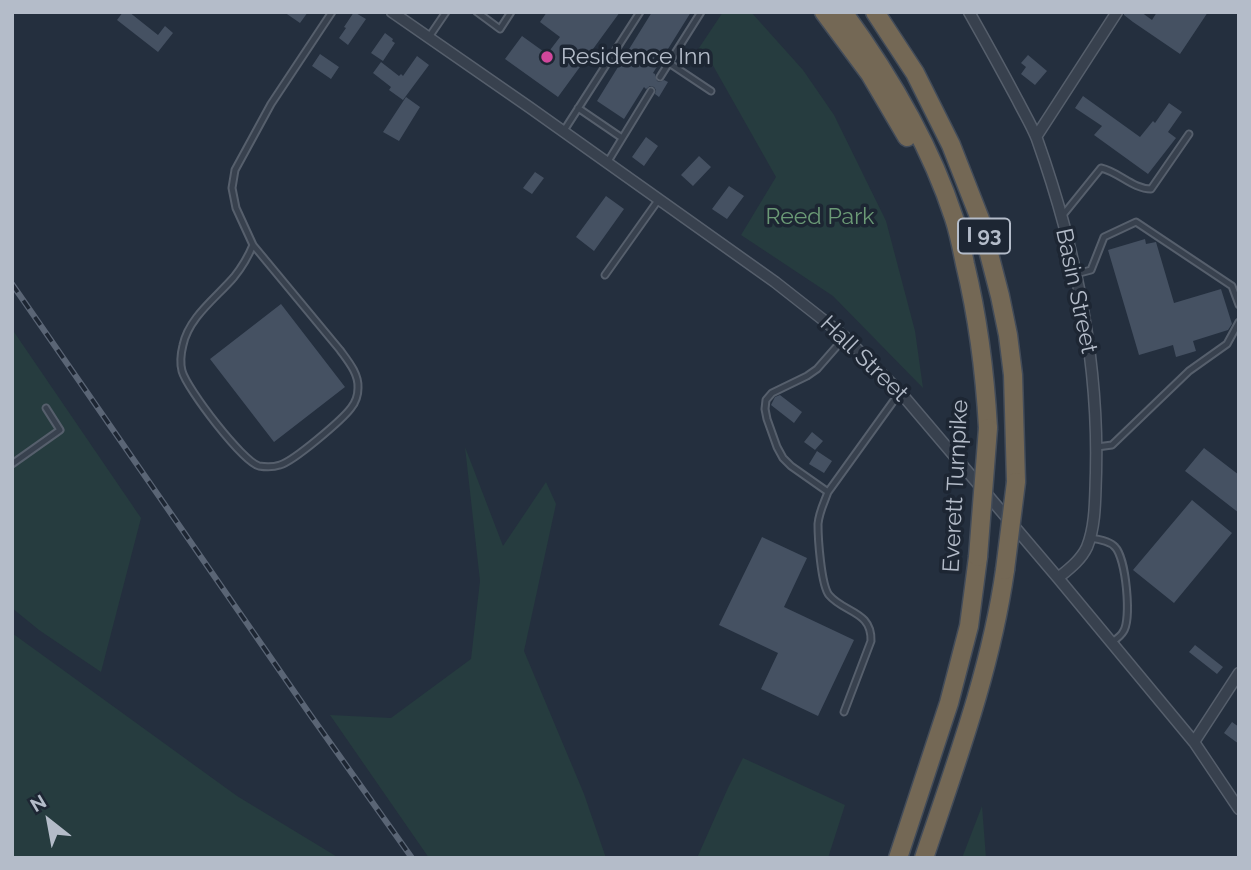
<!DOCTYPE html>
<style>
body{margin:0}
#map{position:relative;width:1251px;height:870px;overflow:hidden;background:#242f3e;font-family:Raleway,sans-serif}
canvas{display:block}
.frame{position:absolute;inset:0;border:14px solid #b4bcc9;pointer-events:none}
.north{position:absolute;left:14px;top:786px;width:70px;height:70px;-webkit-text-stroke:5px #1d2633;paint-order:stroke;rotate:329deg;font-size:19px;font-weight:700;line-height:28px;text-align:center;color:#b4bcc9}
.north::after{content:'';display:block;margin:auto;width:24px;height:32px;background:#b4bcc9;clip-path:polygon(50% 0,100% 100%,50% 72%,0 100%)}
</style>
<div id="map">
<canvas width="1251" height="870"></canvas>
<div class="frame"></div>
<div class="north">N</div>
</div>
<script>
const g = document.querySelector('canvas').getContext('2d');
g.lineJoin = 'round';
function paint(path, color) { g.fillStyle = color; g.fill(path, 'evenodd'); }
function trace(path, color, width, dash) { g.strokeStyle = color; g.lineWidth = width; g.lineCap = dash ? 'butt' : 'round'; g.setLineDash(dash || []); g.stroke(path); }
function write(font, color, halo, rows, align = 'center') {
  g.font = font + ' Raleway,sans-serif'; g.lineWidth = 7; g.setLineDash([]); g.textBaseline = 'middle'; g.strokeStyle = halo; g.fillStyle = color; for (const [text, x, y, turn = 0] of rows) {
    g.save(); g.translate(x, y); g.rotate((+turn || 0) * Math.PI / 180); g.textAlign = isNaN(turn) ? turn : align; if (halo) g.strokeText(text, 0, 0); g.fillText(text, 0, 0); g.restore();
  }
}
paint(new Path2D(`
 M723,12H751L803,70L834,115L886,221L915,331L923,388L833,296L741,235L776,177L711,62L697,51Z
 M12,329L141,518L101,672L39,630L12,608Z
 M465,447L503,546L546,482L556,504L524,651L584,794L606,858H429L330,715L391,718L471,659L480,581Z
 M12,633L237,796L339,858H12Z
 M743,758L845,805L828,858H697L728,788Z
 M982,806L986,858H962Z`), '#263c3f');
paint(new Path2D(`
 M123,12H129L158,35L165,26L173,33L158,52L117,20Z
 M284,12H308L300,23Z
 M354,12L366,19L348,45L339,38L346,28L344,27Z
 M547,12H620L558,97L505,59L522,36L547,54L560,37L540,22Z
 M652,12H691L653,73L655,74L657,81L660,82L664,80L668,82L659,97L655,94L656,90L654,87L650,86L646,89L644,87L624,119L597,101Z
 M1124,12H1141L1152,20L1157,12H1208L1180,54L1133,22L1124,15Z
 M385,33L393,39L392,41L395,43L383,61L371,53Z
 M320,54L339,67L331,79L312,66Z
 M1028,55L1047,71L1035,85L1021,74L1026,67L1021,63Z
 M417,56L429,65L403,100L389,90L391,87L373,73L381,62L399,76L401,74L403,76Z
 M1083,96L1140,137L1153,121L1155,123L1169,103L1182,112L1168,132L1176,138L1148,174L1094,135L1102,126L1075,108Z
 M406,97L420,107L399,141L383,132Z
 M646,137L658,146L644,166L632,157Z
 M699,156L711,167L693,186L681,175Z
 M535,172L544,178L532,194L523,188Z
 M729,186L744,196L727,219L712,209Z
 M606,196L624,209L594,251L576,237Z
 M1145,239L1146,244L1156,242L1174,303L1221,289L1232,324L1228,330L1193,341L1196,351L1176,357L1173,345L1139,355L1108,250Z
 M281,304L345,387L274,442L210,359Z
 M780,395L802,412L794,423L771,405L775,397Z
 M812,432L823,441L815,450L804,442Z
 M1204,448L1239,475V513L1185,471Z
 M817,451L832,461L824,473L809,464Z
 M1192,500L1232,533L1174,603L1133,570Z
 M762,537L807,558L784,607L854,640L818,716L761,689L778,653L719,625Z
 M1195,645L1223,667L1217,674L1189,652Z
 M1232,722L1239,727V744L1224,733Z`), '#455162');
const service = new Path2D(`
 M477,12L500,29L511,12
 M429,37L446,12
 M669,63L711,91
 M660,77L701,12
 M578,108L622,138
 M563,132L640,12
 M607,163L651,91
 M1063,215L1101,168C1119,172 1133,189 1151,189L1189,134
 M253,245C248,257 242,267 234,277C216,298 189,317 183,345C181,353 180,363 182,371C187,389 242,461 259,466C265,467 274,467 280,465C294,461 342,420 351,408C355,403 358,395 358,388C359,374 348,361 340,350L253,245L236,208L232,188L235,170L271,104L332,12
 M1076,274L1091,270L1104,237L1136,222L1232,286L1239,305
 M605,275L659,199
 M845,337L817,369L807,376L772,393L766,400L765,409L767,419L777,447L783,458L791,466L828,492L900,392
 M1097,447L1112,445L1189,371L1227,344L1239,322
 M12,464L60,430L46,408
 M828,492C824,503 819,512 818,524C818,538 821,585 829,595C844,613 872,611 871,641L844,712
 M1090,538C1098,539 1110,541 1115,547C1126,558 1132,620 1123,632C1121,636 1115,640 1111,643`);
const minor = new Path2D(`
 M392,12L529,107L775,282L845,337L900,392L1058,578L1194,742L1239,809
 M969,12C986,42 1002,71 1018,101C1024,113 1032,126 1037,139C1075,246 1099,359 1096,473C1095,497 1096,525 1087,547C1081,560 1069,569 1058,578
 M1036,137L1117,12
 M1194,742L1239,673`);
const motorway = new Path2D(`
 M824,12L870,74L907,137
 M843,12C889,75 930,144 954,218C959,233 962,249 965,264C978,318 985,373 988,428
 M875,12L915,73L951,145L980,219L1000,296L1008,335L1013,375L1016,482
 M898,858L949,703L969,626L978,557
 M924,858C956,763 991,669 1005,570`);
trace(service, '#565f6c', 9);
trace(minor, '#565f6c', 13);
trace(motorway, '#434c59', 21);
trace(service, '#38414e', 5);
trace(minor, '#38414e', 10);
trace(motorway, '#746855', 18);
const rail = new Path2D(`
 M12,284L309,713L412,858`);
trace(rail, '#5a6575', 6);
trace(rail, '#1d2633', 3.5, [10]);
const motorwayBridge = new Path2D(`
 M978,557L988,428
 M1005,570L1016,482`);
trace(motorwayBridge, '#434c59', 21, []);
trace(motorwayBridge, '#746855', 18);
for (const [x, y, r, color] of [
 [547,57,7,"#d1479c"]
]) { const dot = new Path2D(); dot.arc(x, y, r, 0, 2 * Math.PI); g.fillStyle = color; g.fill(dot); trace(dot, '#1d2633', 2.5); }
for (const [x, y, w] of [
 [984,236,52]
]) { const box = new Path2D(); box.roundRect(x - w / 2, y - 17.5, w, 35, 5); g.fillStyle = '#1d2633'; g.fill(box); trace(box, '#b4bcc9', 2); }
write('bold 21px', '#b4bcc9', null, [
 ["I 93",984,236]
]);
write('23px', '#b4bcc9', '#1d2633', [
 ["Residence Inn",561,57]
], 'left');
write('23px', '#6b9a76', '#1d2633', [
 ["Reed Park",820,217]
]);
write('23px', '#b4bcc9', '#1d2633', [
 ["Basin Street",1076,291,78],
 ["Hall Street",864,359,44],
 ["Everett Turnpike",956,486,-87]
]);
</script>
